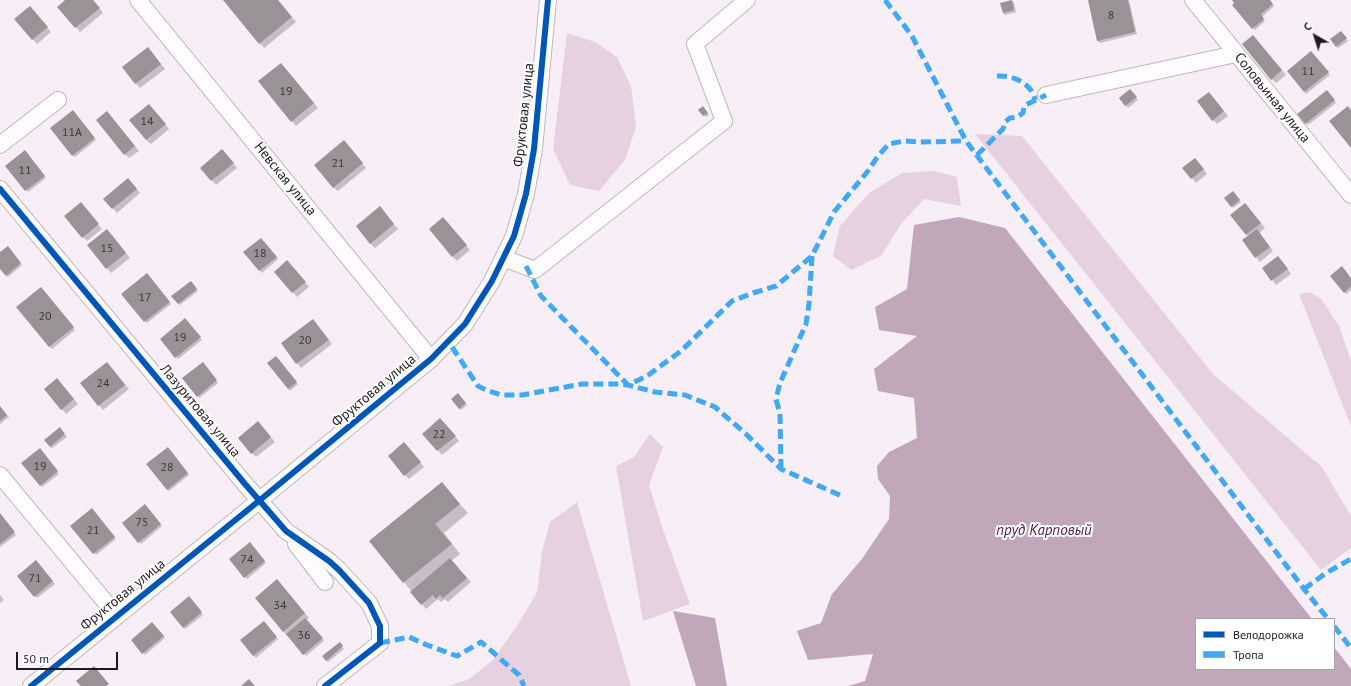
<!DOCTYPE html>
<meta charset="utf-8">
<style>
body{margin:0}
#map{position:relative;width:1351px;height:686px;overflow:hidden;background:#f8eef5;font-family:"PT Sans",sans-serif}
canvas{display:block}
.legend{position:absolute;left:1195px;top:618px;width:140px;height:52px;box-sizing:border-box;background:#fff;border:1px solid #a5a3a5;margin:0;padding:5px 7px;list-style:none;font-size:12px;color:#1f1a1e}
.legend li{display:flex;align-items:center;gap:8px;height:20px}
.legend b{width:20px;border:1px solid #a5a3a5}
.north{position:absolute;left:1295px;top:16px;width:40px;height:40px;-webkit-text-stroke:3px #fff;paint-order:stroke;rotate:321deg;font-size:11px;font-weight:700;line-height:16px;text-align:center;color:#1f1a1e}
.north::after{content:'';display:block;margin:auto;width:14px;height:18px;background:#1f1a1e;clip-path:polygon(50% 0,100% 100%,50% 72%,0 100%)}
.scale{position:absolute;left:16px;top:652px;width:102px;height:18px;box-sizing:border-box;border:2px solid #1f1a1e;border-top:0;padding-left:5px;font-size:12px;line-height:14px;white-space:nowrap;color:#1f1a1e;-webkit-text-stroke:3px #fff;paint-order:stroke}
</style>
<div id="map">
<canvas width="1351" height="686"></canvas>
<ul class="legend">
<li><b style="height:5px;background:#0057b8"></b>Велодорожка</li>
<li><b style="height:5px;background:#3fa9f5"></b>Тропа</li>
</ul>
<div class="north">С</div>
<div class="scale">50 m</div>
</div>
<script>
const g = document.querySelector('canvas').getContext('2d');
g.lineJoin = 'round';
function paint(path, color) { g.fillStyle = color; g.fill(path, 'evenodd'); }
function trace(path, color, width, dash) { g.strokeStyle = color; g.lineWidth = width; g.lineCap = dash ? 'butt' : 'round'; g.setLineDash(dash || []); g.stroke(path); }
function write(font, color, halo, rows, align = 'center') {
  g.font = font + ' "PT Sans",sans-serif'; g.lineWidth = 4; g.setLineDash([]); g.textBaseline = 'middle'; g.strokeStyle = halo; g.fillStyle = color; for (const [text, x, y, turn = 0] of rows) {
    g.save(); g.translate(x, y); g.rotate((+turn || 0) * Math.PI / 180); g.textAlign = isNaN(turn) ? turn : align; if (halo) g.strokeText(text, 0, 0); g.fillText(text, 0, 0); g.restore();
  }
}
paint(new Path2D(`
 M567,33L595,42L617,57L631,86L636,127L625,160L599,191L570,185L553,149Z
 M975,134L1022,136L1213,374L1322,467L1351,516V548L1321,570Z
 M934,171L957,177L961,206L924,199L901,224L881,256L851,270L833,256L840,226L869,193L902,173Z
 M1310,292L1321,299L1339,326L1351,361V426L1299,294Z
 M650,434L663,447L649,485L663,530L690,604L643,621L616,466L634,457Z
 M577,502L631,686H449L469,679L492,661L519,623L537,592L542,552L550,522Z`), '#e6d1e1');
paint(new Path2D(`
 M959,217L1005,228L1312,619H1196V669H1334V647L1351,669V686H848L865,681L873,654L808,660L797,631L821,623L832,594L862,559L889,519L890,496L878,479L877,466L889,452L917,438L914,398L878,391L874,369L917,336L879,330L875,307L907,289L914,225Z
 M673,611L715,618L727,686H696Z`), '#c0a7ba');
paint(new Path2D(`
 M67,0H93L103,13L80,32L76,27Z
 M224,0H278L296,22L264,48Z
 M1089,0H1129L1137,34L1100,43L1098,41Z
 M1233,0H1269L1274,6L1262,17L1265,21L1255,30L1233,5L1236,3Z
 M1012,1L1014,3L1016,12L1005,15L1003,13Z
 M34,11L51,32L37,44L33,39Z
 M1343,34L1348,41L1338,48L1336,46Z
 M1253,36L1286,75L1276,83L1272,79Z
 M152,53L165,69L140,88L123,68Z
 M1313,54L1330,75L1306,94L1288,71Z
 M285,68L318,108L296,126L260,81Z
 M1132,93L1138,100L1128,108L1120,99Z
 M1329,93L1336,103L1308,125L1298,114Z
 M1213,98L1228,116L1217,124L1213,120Z
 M702,108L709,115L706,117L699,110Z
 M153,109L169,129L151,144L146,140Z
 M74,113L96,140L75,157L73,155Z
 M111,117L139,151L129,158L125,154Z
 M348,146L366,168L338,191L333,187Z
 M26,154L46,178L28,192L7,166Z
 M227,155L237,168L216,185L201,168Z
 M1199,164L1207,174L1196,183L1184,168Z
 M133,184L140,193L117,213L105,199Z
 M1235,194L1241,202L1233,208L1232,206Z
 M1245,204L1265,228L1259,233L1273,251L1260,262L1256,257L1248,236L1231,215Z
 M85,208L102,229L87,241L83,237Z
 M384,212L398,229L375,248L370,243Z
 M443,218L470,250L457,261L452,256Z
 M112,235L130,258L111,273L89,246Z
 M263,241L278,259L262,273L244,252Z
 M9,249L22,265L8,277L0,267V253Z
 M1282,261L1291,274L1276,285L1263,268Z
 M292,266L309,287L297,297L275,272Z
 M148,276L171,304L147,323L122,294Z
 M1331,277L1351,279V290L1346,294Z
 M192,284L198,291L180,305L178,303Z
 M43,290L75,330L52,349L18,307Z
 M313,320L332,344L301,368L297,363Z
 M187,321L202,340L178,359L176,357Z
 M278,359L298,384L290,391L268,363Z
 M204,365L218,383L199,398L198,396Z
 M111,367L129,389L103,410L81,384Z
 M61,384L78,404L66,414L45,389Z
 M460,396L467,405L461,410L459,408Z
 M0,407L9,417L0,424Z
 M258,422L275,442L256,457L252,453Z
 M445,424L459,441L442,455L424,434Z
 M61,430L67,437L52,448L50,447Z
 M409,448L424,467L409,479L405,475Z
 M169,450L189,475L169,491L167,489Z
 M41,452L59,474L42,487L41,485Z
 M441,483L468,513L444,533L460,554L451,561L471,582L448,602L445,599L441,602L438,599L426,609L370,541Z
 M147,507L162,526L141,544L139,542Z
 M94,512L116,539L96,555L72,526Z
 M0,514L16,535L0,547Z
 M251,545L266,563L247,579L245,577Z
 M38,563L55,584L37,598L18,576Z
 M281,585L309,618L307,620L324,641L306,656L283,631Z
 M0,595L4,600L0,603Z
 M191,599L203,615L185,629L184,627Z
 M265,624L278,639L256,658L241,640Z
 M154,625L165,638L145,655L143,653Z
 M339,643L344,649L328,662L323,656Z`), '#0003');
paint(new Path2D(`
 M65,0H93L100,8L75,28L57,7Z
 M223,0H278L292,17L259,44Z
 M1012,0L1014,10L1003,13L1000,3Z
 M1088,0H1128L1135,32L1097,41Z
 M1232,0H1270L1273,4L1261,14L1264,19L1252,29L1232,5L1234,3Z
 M30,6L48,27L32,40L14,19Z
 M1341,31L1347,38L1336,47L1330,39Z
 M1253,35L1282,70L1271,80L1242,44Z
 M148,47L161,64L135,84L122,67Z
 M1311,51L1329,72L1304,92L1287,71Z
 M281,63L314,103L291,122L258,81Z
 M1130,89L1137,97L1125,106L1119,98Z
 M1327,90L1335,100L1305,124L1297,114Z
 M1209,92L1224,111L1212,121L1197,101Z
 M149,104L166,124L146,140L129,120Z
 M703,106L708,113L703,116L698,110Z
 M1348,106L1351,110V148L1329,121Z
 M73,110L95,138L72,156L50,128Z
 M107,111L135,146L124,155L96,120Z
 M344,140L363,163L333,188L314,165Z
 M222,149L234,163L211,181L200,168Z
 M25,150L45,176L25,191L5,166Z
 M1195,158L1204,169L1191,179L1182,168Z
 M128,178L137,189L112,209L103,199Z
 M1233,191L1240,200L1231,207L1224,198Z
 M81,202L99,224L82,238L64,216Z
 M1245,203L1261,223L1246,235L1230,215Z
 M380,206L394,224L370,244L356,226Z
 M443,217L467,245L452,257L429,229Z
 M107,229L126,253L106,269L87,245Z
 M1257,229L1270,247L1255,258L1242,240Z
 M261,238L277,257L259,271L243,252Z
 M8,246L21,263L6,276L0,269V252Z
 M1278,256L1288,269L1271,281L1262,268Z
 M287,260L306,282L292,293L274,272Z
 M1342,266L1351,278V286L1344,293L1330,276Z
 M147,273L170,302L144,322L121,294Z
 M191,281L197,289L178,304L171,296Z
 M41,287L74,327L49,347L16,307Z
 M185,318L201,337L175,358L160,339Z
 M313,319L329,340L296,364L281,343Z
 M276,356L297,382L288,389L267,363Z
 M107,362L125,385L98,406L80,383Z
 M203,362L217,380L197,397L182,378Z
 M57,378L74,399L61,410L44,389Z
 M458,393L466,403L459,409L451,399Z
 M0,406L7,415L0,421Z
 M440,418L456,436L437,451L422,434Z
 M258,421L271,437L251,454L238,438Z
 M60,427L65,434L50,447L44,440Z
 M404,442L421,462L404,476L388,456Z
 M168,447L188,473L167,490L146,464Z
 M40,448L58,471L40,486L21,463Z
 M442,482L460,504L435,524L452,544L403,583L369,541Z
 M145,504L161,524L138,543L122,523Z
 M92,508L115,537L93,554L70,526Z
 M0,513L15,532L0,544Z
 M250,542L265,561L244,578L229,559Z
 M450,558L467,578L443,598L440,595L436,599L433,595L421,605L410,592Z
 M36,560L53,581L34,597L17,576Z
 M277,579L305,613L283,632L255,598Z
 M189,596L202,612L183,628L170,612Z
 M305,618L323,638L303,655L286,634Z
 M264,621L277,637L253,656L240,640Z
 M152,622L164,636L142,654L131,640Z
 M340,642L343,646L326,661L322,656Z
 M94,666L109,684L106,686H81L76,681Z
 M249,679L255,686H241Z`), '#999296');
const minor = new Path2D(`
 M138,0L431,359
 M1193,0L1351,195
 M1046,95L1236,54
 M0,145L58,100
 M0,189L245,484L286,531L329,561L339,570L369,603L380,626V643L325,686
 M503,258L535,270L724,121L695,44L747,0
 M0,475L117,616
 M296,544L325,582
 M31,686L260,500L431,359L465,324L492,281L514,236L526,194L534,149L548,0`);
trace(minor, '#bfb8bd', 18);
trace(minor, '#fefcfe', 16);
trace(new Path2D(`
 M885,0L912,36L966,141L1304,589L1328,619
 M997,76C1013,75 1032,83 1035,100
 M977,155L1003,129L1005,122L1010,118L1017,117L1023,113L1024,106L1046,95
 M526,266L541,296L628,385L647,376L681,351L732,301L753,293L776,286L812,256L834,212L868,171L878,156L889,144L904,141L920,142L966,141
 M452,347L478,386L486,390L501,395H522L582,384H620L628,385L655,392L685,395L715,407L746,434L781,469L844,497
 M781,469L780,414L776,399L780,383L806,324L809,304L812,256
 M1304,589L1326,573L1351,559
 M1334,626L1351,648
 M380,643L409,637L427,645L457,656L481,642L519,675L524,686`), '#3fa9f5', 5, [10, 5]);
trace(new Path2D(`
 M0,189L245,484L286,531L329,561L339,570L369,603L380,626V643L325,686
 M31,686L260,500L431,359L465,324L492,281L514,236L526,194L534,149L548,0`), '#0057b8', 6);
write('12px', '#3e383c', null, [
 ["8",1111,16],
 ["11",1308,72],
 ["19",286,92],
 ["14",147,122],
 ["11А",72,133],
 ["21",338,164],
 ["11",25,171],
 ["15",107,249],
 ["18",260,254],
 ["17",145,298],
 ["20",45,317],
 ["19",180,338],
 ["20",305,341],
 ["24",103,384],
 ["22",439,435],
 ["19",40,467],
 ["28",167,468],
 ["75",142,523],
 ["21",93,531],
 ["74",247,560],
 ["71",35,579],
 ["34",280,606],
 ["36",304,636]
]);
write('14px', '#1f1a1e', '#fff', [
 ["Соловьиная улица",1272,98,51],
 ["Фруктовая улица",524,115,-84],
 ["Невская улица",285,179,51],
 ["Фруктовая улица",374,391,-40],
 ["Лазуритовая улица",200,411,50],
 ["Фруктовая улица",123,595,-39]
]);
write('italic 15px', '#4e2445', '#fff', [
 ["пруд Карповый",1044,531]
]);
</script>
